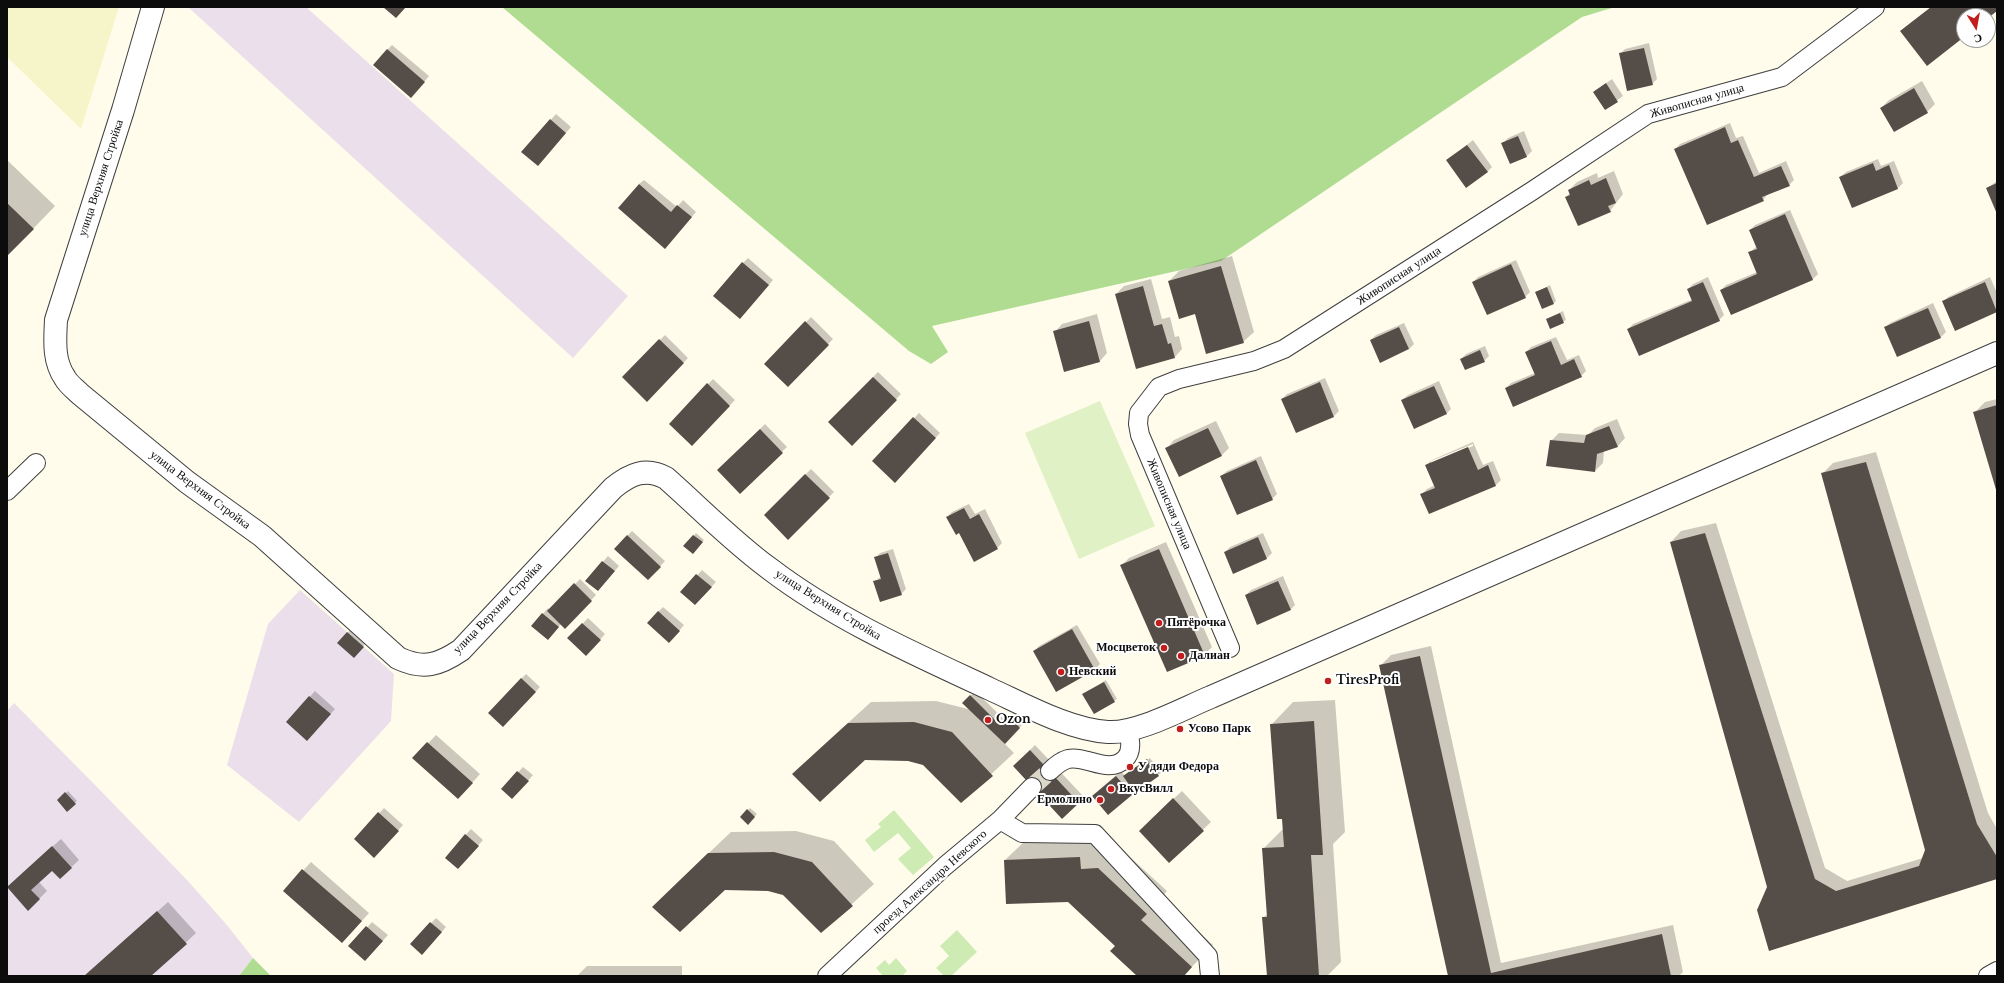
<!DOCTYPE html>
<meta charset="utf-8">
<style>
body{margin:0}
#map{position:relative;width:2004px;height:983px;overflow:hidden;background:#fffceb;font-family:"Libre Baskerville",serif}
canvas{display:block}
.frame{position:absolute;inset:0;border:8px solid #0c0c0c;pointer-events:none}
.north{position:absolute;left:1956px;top:8px;width:40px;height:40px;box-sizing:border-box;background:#fff;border:1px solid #9e9e9e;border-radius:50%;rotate:169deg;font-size:11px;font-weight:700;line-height:16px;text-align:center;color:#0c0c0c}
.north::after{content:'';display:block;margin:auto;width:14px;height:18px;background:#c21e1d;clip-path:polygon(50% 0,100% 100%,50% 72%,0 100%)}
</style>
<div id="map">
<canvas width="2004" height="983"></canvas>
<div class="frame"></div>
<div class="north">С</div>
</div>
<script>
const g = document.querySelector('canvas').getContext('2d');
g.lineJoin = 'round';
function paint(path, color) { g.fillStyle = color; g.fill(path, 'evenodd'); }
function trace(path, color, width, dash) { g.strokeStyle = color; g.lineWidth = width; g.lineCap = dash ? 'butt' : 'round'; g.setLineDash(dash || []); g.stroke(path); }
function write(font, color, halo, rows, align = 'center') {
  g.font = font + ' "Libre Baskerville",serif'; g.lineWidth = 4; g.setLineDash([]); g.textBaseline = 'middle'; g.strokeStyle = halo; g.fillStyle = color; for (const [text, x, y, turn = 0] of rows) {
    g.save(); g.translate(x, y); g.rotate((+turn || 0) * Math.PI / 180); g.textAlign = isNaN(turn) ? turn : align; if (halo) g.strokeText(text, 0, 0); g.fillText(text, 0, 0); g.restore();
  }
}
paint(new Path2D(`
 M188,7H306L628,296L573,358Z
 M300,590L394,674L391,721L299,822L227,765L268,624Z
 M14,703L99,789L187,880L226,924L253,958L239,976H7V711Z`), '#ebdfeb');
paint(new Path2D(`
 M7,7H119L81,129L7,57Z`), '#f6f5c9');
paint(new Path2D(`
 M894,810L934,857L913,875L898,859L911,848L898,833L874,852L865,840L881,827L878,824Z
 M957,930L977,952L951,976H944L936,968L949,956L940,946Z
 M896,958L907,971L902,976H883L876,968L885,960L889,965Z`), '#cdebb3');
paint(new Path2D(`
 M502,7H1615L1582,17L1221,261L932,326L948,352L931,364L909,351Z
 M253,958L271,976H239Z`), '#afdc91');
paint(new Path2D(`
 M1100,401L1155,526L1079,559L1025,433Z`), '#e0f2c5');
paint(new Path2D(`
 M1649,43L1657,79L1652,84L1620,54L1625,49Z
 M392,45L429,76L416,92L387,50Z
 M1612,79L1623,96L1605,109L1594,92Z
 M1922,81L1935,104L1927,112L1881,108L1889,100Z
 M556,114L571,127L543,160L522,152Z
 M1730,123L1736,138L1743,136L1759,173L1786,161L1794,180L1789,185L1768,194L1763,200L1675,149L1680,144Z
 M1524,131L1532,151L1527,156L1511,162L1503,143L1508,138Z
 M1473,140L1492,167L1487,172L1447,161Z
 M1878,159L1881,166L1894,161L1903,183L1898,188L1840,177L1846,172Z
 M7,160L55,206L7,256Z
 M1614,171L1623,194L1610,211L1566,197L1570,193L1569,190L1577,182L1597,173L1598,178Z
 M644,180L677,207L683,200L696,212L670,242L639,184Z
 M1997,181V211L1987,188Z
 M1790,210L1818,274L1813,279L1731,314L1721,290L1726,285L1757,272L1749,253L1757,246L1750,230L1755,225Z
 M1232,256L1254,332L1243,342L1196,313L1169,281L1179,271Z
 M748,258L773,280L745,313L743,263Z
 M1516,260L1530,292L1525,297L1473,282L1478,277Z
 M1708,277L1724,315L1719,320L1628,329L1633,324L1693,299L1688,289L1693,284Z
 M1990,277L1997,293V311L1955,329L1943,302L1948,297Z
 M1151,279L1162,319L1170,317L1175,337L1179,336L1182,349L1175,357L1116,294L1124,286Z
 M1550,285L1556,301L1554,303L1537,292Z
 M1933,303L1946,332L1941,337L1898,356L1885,328L1890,323Z
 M1563,311L1566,320L1550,328L1547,319Z
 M1097,314L1107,353L1100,361L1055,332L1062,324Z
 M811,317L833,339L788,386L765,364Z
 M1404,323L1414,344L1409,349L1371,340L1376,335Z
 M665,335L688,358L647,400L623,377Z
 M1556,337L1567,360L1579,355L1586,371L1581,376L1506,388L1511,383L1535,373L1526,352L1531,347Z
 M1485,346L1489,356L1484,361L1461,359L1466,354Z
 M878,372L901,394L852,444L829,422Z
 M1325,378L1339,411L1334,416L1282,399L1287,394Z
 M713,379L735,400L692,444L670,424Z
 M1439,381L1451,409L1446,414L1402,400L1408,395Z
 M1997,399V491L1974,413L1985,402Z
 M919,413L940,433L900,476L874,461Z
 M1617,419L1625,438L1618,446L1604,451L1603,463L1595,471L1547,465L1551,441L1559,433L1588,435L1595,428Z
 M1216,421L1229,448L1221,456L1167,448L1174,440Z
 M765,424L787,447L740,492L718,470Z
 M1473,442L1483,465L1493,461L1501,480L1496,485L1430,513L1422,494L1427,489L1435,485L1426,465L1432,460ZM1473,444V446L1431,463V461Z
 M1876,452L1988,813L1997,829V878L1770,950L1768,887L1671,542L1681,531L1716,523L1825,868L1847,881L1923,858L1926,850L1823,473L1833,463Z
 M1261,456L1277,494L1272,499L1221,476L1227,471Z
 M811,469L834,492L788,538L765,515Z
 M969,504L975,514L985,509L1002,543L997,548L960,532L947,517L952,512Z
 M632,531L665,561L653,574L616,548Z
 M696,533L704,540L695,551L685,546Z
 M1263,533L1272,553L1267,558L1234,573L1225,552L1230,547Z
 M1166,542L1212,647L1204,655L1121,566L1129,558Z
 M893,549L906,589L901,594L875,582L881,576L875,558L880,553Z
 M608,556L619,566L598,590L587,580Z
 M702,570L716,582L700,599L682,592Z
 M1283,576L1295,605L1290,610L1246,595L1251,590Z
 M580,579L596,595L565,627L561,624L553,634L532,626L548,608L550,610Z
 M663,607L684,625L674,637L658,612Z
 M588,618L605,634L591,650L569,638Z
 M1077,625L1100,664L1095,669L1057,691L1034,651L1039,646Z
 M350,630L365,644L354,657L339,643Z
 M1431,646L1501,963L1673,925L1683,972L1679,976H1449L1380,666L1391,655Z
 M526,674L540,687L508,721L521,679Z
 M1106,680L1117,699L1114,701L1083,694Z
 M315,691L335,709L312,735L287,722Z
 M975,691L1006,721L1014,712L1025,722L1004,743L1014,753L961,802L924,764L908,760L815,753L871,702L936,701L972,710L964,703Z
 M1335,700L1345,832L1333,844L1341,962L1327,976H1268L1263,918L1268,913L1263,849L1284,828L1272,724L1293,702Z
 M436,735L480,774L466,790L414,758Z
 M1035,745L1084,797L1062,817L1014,766Z
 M1150,758L1161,773L1131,794L1098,791L1121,771L1125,776Z
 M523,767L533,775L517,793L502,789Z
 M68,791L77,801L67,810L58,801Z
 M1182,791L1211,822L1169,862L1148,823Z
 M384,808L403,825L379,851L355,839Z
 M750,808L757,814L748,823L741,817Z
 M471,829L483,840L463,863L446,857Z
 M796,831L834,841L874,884L821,932L784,894L768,890L675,885L731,832Z
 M1102,836V848L1119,847L1167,891L1162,897L1213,945L1183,976H1138L1117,946L1068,901L1005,860L1027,839Z
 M61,839L79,860L60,878L52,870L39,882L47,891L39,899L16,879Z
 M311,862L369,913L350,934L284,891Z
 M168,902L196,933L150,976H85Z
 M436,918L446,927L427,949L412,944Z
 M372,922L388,935L370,955L350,946Z
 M587,966H682V976H577Z`), '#0003');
paint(new Path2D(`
 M383,7H406L396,18Z
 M1931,7H1997V11L1988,18V16H1964V37L1927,66L1900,31Z
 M1644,48L1653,85L1627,91L1619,53Z
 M387,49L425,82L411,98L373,65Z
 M1606,83L1618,102L1605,110L1593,92Z
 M1914,88L1928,113L1894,132L1880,108Z
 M550,119L566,133L538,166L521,152Z
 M1725,127L1731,143L1738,140L1754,177L1781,166L1790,186L1762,197L1764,201L1707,225L1674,149Z
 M1518,136L1527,157L1510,164L1501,143Z
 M1467,145L1488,172L1466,188L1446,160Z
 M1873,163L1876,171L1889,165L1898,189L1852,208L1839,177Z
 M1606,178L1616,203L1608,206L1611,212L1578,226L1565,197L1570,195L1568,190L1589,180L1591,185Z
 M1997,183V214L1986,188Z
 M639,184L671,212L677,205L692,217L665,249L618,208Z
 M7,203L34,229L7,256Z
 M1785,214L1813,280L1731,315L1720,290L1757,274L1748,252L1757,249L1749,230Z
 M742,262L769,285L740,319L713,296Z
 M1511,264L1526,298L1487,315L1472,282Z
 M1221,266L1244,343L1206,354L1195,314L1179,319L1168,281Z
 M1703,282L1720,321L1639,356L1627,329L1692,301L1687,289Z
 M1985,282L1997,312L1955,331L1942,301Z
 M1143,286L1154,326L1162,324L1168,344L1171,343L1175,358L1136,369L1115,294Z
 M1547,287L1554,304L1542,309L1535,292Z
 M1928,308L1941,338L1897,357L1884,327Z
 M1560,313L1564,323L1550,329L1546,319Z
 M805,321L829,345L788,387L764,364Z
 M1089,321L1100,362L1064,372L1053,331Z
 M1399,327L1409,349L1380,363L1370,340Z
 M659,339L684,363L647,402L622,377Z
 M1551,341L1561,365L1574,359L1582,377L1513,407L1505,388L1535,375L1525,352Z
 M1480,350L1485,362L1465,370L1460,359Z
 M873,377L897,400L852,446L828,422Z
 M1320,382L1334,417L1296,433L1281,399Z
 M707,383L730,406L692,446L669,424Z
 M1434,386L1447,414L1414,429L1401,400Z
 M1997,405V493L1973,412Z
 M913,417L936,438L895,483L872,461Z
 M1609,426L1618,447L1597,454L1595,472L1546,466L1550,440L1584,443L1586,435Z
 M1208,428L1222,456L1179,477L1165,448Z
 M760,429L783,453L740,494L717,470Z
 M1468,447L1478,470L1488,465L1496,486L1429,514L1420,494L1435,488L1425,465Z
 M1256,460L1273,500L1237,515L1220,476Z
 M1866,462L1977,824L1997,857V879L1769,951L1757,910L1767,887L1670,542L1705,533L1815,879L1836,891L1919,866L1925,850L1821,473Z
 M805,474L830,498L788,540L764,515Z
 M964,508L970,519L979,514L998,549L974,562L959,533L956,535L946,517Z
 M627,535L661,567L648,580L614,549Z
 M693,535L703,542L693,554L683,546Z
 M1258,537L1267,559L1233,574L1224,552Z
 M1159,549L1205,656L1167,672L1120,565Z
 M888,553L902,595L880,602L873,581L881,579L874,557Z
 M602,561L615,571L598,591L585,581Z
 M696,574L712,587L695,605L680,592Z
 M1278,581L1291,610L1257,625L1245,595Z
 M574,583L592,601L565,629L547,611Z
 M658,611L680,631L669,643L647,623Z
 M542,613L559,627L548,640L531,626Z
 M582,623L601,640L586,656L567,638Z
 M1072,629L1095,670L1056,692L1033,651Z
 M347,632L364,647L354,658L337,643Z
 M1420,656L1491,973L1662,934L1671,976H1448L1379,665Z
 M521,678L536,692L503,727L488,713Z
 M1104,682L1115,702L1094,714L1082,694Z
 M970,695L1000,725L1009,716L1020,728L1005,744L962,703Z
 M309,696L331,714L307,741L286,722Z
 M1314,721L1323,855H1311L1319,976H1267L1262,917H1267L1262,848L1284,847L1282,819H1277L1270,724Z
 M914,722L952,732L993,776L961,803L923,765L908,761L865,760L820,802L792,774L848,723Z
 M427,742L473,783L458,799L412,758Z
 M1030,750L1079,803L1062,819L1013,766Z
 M1147,759L1159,776L1135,793L1123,776Z
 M517,771L529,781L512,799L501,789Z
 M1116,776L1132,795L1108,815L1092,796Z
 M65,792L76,804L67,812L57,800Z
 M1173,798L1204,831L1169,863L1139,831Z
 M747,809L755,817L748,825L740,817Z
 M378,812L399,831L374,858L354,839Z
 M465,834L479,846L458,869L445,858Z
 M52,846L72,868L60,879L52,871L31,890L40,899L28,911L7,887Z
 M774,852L812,862L853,906L821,933L783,895L768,891L725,890L680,932L652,907L708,853Z
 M1080,857L1081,869L1098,868L1147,914L1141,920L1192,967L1184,976H1137L1110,951L1115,946L1068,902L1006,904L1004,860Z
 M302,869L362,921L342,943L283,891Z
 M157,911L187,944L151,976H84Z
 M430,922L442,932L422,955L410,944Z
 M366,926L383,941L365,961L348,946Z`), '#554d48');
trace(new Path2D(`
 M1032,787L1050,771`), '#dbd8ca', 18, [18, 9]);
const minor = new Path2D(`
 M7,491L36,463
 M1230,648L1140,435L1138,424L1139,413L1159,387L1179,379L1254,361L1284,349L1532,191L1648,114L1782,77L1875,7
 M1050,771C1055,766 1061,761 1068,759C1087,755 1108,775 1125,759C1133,751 1130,739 1128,730
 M1000,820L1022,833L1095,834L1208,956L1210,976
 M827,976L945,866L1000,820L1032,787
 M1988,976L1997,971`);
const tertiary = new Path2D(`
 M153,7L123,110L56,320C55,340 53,361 65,378C68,384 75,389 80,394L187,482L262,536L398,658C423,670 439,665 461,650L613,488C630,474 646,467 666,478C700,508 733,542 770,569C837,620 915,654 990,689C1025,705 1070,730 1108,732C1137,734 1184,708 1211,697L1997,353`);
trace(minor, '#3f3f3f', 20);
trace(tertiary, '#3f3f3f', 24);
trace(minor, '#fff', 18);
trace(tertiary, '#fff', 22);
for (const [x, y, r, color] of [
 [1159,623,4,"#c21e1d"],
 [1164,648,4,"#c21e1d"],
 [1181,656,4,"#c21e1d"],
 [1061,672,4,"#c21e1d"],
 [1328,681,4,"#c21e1d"],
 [988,720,4,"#c21e1d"],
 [1180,729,4,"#c21e1d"],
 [1130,767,4,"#c21e1d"],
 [1111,789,4,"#c21e1d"],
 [1100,800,4,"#c21e1d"]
]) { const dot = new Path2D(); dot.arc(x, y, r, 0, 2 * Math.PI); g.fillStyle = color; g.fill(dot); trace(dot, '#fff', 1.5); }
write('12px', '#0c0c0c', '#fff', [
 ["Живописная улица",1697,101,-16],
 ["улица Верхняя Стройка",101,178,-72],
 ["Живописная улица",1399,276,-33],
 ["улица Верхняя Стройка",200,490,37],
 ["Живописная улица",1169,504,67],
 ["улица Верхняя Стройка",828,605,32],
 ["улица Верхняя Стройка",498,608,-46],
 ["проезд Александра Невского",930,882,-42]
]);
write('bold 12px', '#0c0c0c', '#fff', [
 ["Пятёрочка",1167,623],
 ["Мосцветок",1156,648,"right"],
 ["Далиан",1189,656],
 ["Невский",1069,672],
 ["TiresProfi",1336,681],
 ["Ozon",996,720],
 ["Усово Парк",1188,729],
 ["У дяди Федора",1138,767],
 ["ВкусВилл",1119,789],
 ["Ермолино",1092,800,"right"]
], 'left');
</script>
